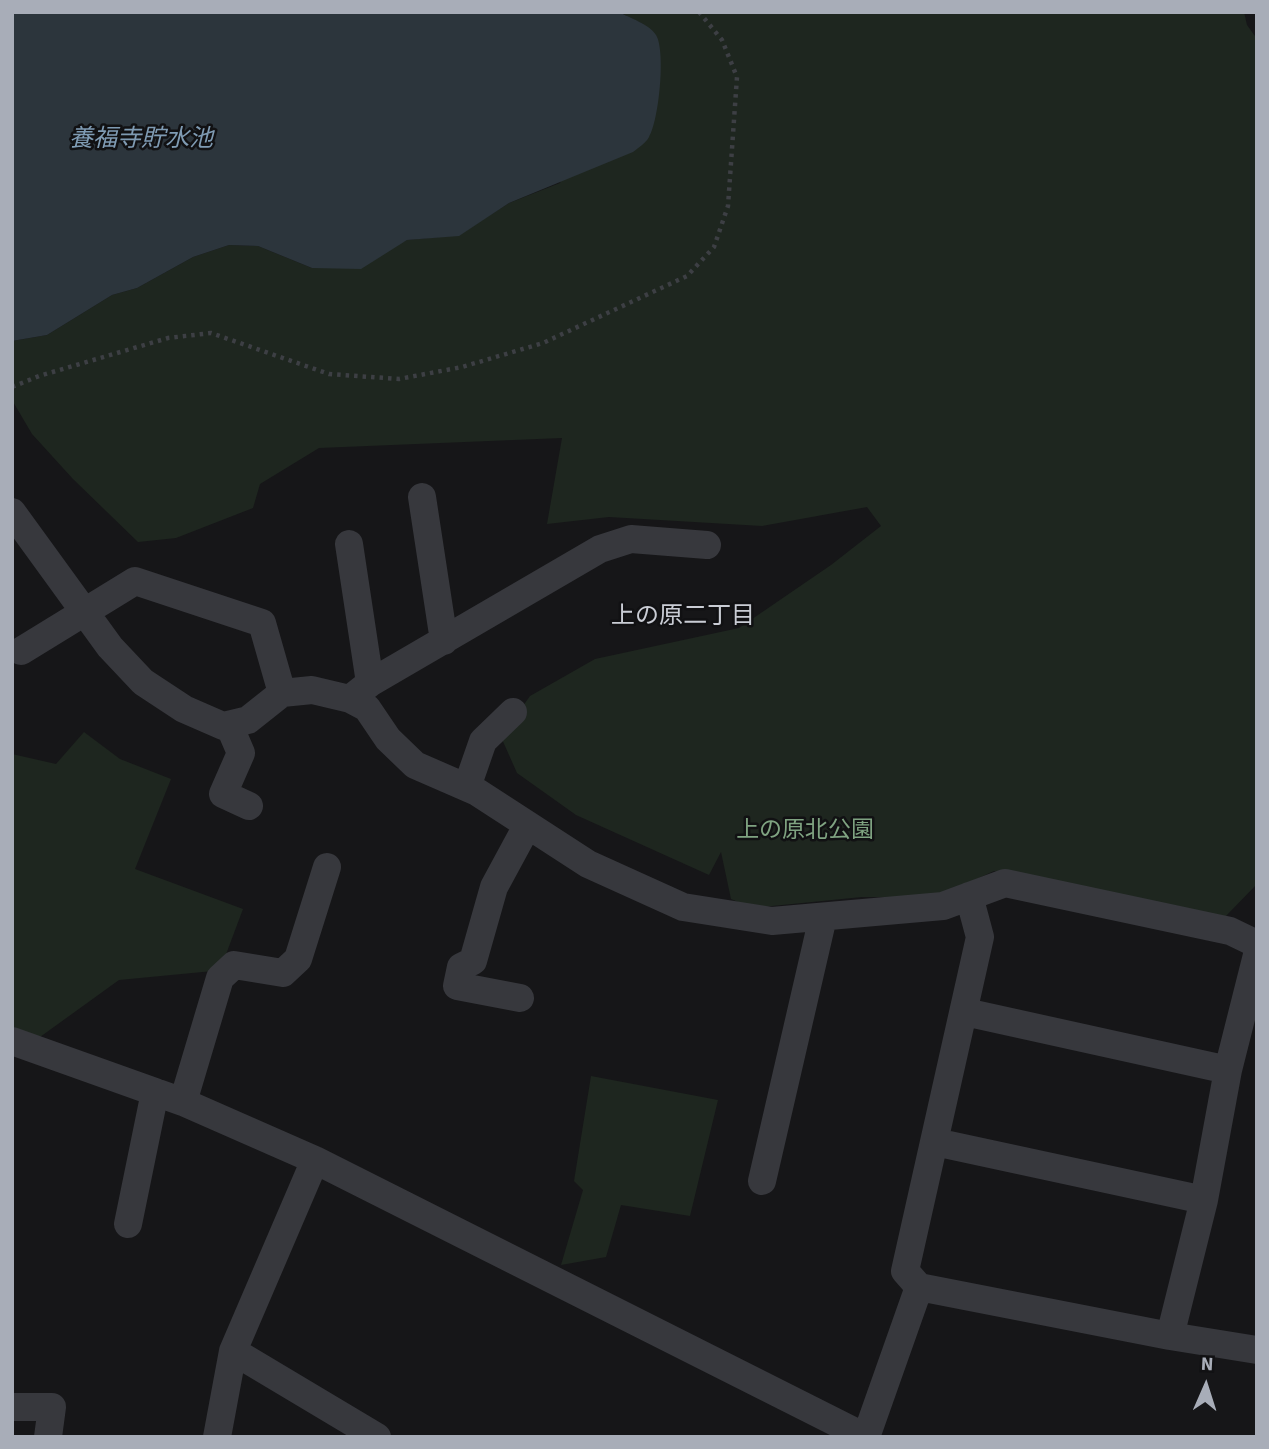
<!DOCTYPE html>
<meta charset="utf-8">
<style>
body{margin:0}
#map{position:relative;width:1269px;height:1449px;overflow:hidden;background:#161618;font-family:"Source Sans 3",sans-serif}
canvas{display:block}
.frame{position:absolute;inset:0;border:14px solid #a8adb8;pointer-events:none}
.north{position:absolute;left:1171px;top:1351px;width:70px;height:70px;-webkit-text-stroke:5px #111113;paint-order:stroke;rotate:3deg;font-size:19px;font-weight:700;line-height:28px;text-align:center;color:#a8adb8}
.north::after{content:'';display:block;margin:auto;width:24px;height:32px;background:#a8adb8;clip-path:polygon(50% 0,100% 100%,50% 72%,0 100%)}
</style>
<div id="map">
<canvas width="1269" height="1449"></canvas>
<div class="frame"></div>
<div class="north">N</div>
</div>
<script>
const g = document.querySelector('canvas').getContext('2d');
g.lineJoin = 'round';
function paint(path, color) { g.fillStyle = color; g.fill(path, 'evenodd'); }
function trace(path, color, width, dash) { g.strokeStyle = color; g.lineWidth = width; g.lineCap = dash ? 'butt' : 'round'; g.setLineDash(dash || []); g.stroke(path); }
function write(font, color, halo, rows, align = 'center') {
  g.font = font + ' "Source Sans 3","Noto Sans JP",sans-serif'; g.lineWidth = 5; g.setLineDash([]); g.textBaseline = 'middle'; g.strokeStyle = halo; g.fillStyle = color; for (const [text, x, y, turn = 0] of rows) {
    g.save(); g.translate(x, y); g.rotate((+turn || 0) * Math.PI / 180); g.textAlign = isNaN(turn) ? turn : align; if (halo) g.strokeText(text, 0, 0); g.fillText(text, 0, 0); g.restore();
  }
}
paint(new Path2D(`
 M619,12H1244L1247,25L1257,39V884L1225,917L994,871L937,897H862L752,908L731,899L721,852L709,875L576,815L517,773L501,737L530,696L595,659L739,628L831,565L881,526L867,507L762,526L609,517L547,524L562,438L319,448L260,484L253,508L176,538L138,542L73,479L32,434L12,400V341L47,335L112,295L137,288L193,257L229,245L258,246L312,268L395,246L407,240L459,235L509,203L560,183L643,24Z
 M84,732L120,759L171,779L135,869L243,909L225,957L213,971L119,980L40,1037L12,1027V754L56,764Z
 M591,1076L718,1100L690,1216L621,1205L606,1257L561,1265L583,1190L574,1181Z`), '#1e261f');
paint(new Path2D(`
 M12,12H619C630,18 649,24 656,35C666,51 659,121 649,137C646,143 638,148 633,152L509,203L459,236L407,240L361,269L312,268L258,246L229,245L193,257L137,288L112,295L47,335L12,341Z`), '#2c353c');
trace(new Path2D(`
 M12,387L39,376L168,338L211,333L329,374L399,379L462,367L543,343L687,276L714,247L728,206L737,77L722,40L699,12`), '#3d3f44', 4.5, [3.5, 5]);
trace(new Path2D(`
 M422,497L444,641
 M12,512L110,647L143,682L184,709L223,726L248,720L282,693L312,690L350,699L367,708L388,739L415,765L477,792L588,864L683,907L772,921L943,906L1005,883L1230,931L1257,944
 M349,544L370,683
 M21,651L135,581L262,623L282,693
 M350,699L370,683L600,549L631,539L707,545
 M229,725L241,753L223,794L249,806
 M467,787L483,741L513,712
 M969,896L980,937L905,1271L919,1287L1170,1336L1257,1350
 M520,998L457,986L461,967L473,961L494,887L527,826
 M965,1012L1228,1070
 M12,1041L183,1102L315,1160L865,1437
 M183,1102L220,978L234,965L283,973L298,959L327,867
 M935,1142L1204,1200
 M762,1181L823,917
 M128,1224L155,1092
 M1170,1336L1204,1200L1228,1070L1257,955
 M233,1351L377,1437
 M12,1407H52L48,1437
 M217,1437L233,1351L315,1160
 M866,1437L919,1287`), '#37383d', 28);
write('23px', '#7fa381', '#111113', [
 ["上の原北公園",805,832]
]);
write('italic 24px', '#7f9bb3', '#111113', [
 ["養福寺貯水池",141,141]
]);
write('24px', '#c9ccd4', '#111113', [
 ["上の原二丁目",683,618]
]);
</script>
